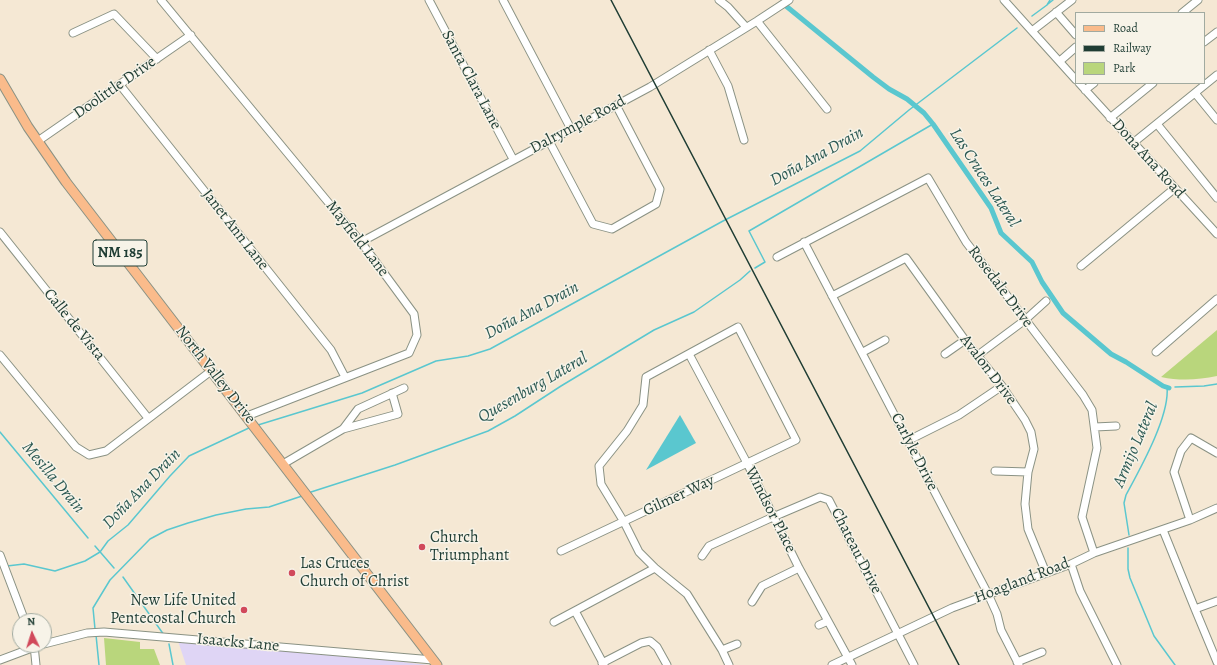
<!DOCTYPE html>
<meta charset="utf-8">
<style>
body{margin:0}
#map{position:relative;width:1217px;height:665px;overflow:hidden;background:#f5e8d4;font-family:Alegreya,serif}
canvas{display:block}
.legend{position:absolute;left:1075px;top:12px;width:130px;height:72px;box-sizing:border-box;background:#f7f3e8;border:1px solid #a1aaa0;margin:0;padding:5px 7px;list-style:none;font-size:12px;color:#1f3d34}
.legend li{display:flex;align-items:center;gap:8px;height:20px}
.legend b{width:20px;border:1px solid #a1aaa0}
.north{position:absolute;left:12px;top:613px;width:40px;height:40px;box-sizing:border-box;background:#f7f3e8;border:1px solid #a1aaa0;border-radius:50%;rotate:356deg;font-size:11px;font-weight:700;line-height:16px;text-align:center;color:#1f3d34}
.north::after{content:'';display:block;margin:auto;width:14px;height:18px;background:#d1495b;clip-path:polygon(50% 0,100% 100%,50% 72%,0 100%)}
</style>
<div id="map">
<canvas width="1217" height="665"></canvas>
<ul class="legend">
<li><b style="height:5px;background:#fabb8b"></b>Road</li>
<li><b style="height:5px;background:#1f3d34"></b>Railway</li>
<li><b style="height:11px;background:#b9d67c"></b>Park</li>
</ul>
<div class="north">N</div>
</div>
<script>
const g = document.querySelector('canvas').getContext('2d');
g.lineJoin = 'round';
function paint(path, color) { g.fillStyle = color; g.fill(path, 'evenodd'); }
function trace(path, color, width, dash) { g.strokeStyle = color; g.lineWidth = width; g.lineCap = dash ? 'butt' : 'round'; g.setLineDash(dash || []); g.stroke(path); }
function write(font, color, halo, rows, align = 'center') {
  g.font = font + ' Alegreya,serif'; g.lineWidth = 3; g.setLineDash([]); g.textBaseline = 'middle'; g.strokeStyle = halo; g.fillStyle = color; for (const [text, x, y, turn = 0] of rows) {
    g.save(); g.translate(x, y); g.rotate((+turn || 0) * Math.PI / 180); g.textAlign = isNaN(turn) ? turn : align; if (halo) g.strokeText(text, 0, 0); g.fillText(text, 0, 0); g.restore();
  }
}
paint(new Path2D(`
 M178,641L251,648L295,650L429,665H186Z`), '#dfd5f5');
paint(new Path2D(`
 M1217,330V376C1198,380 1180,381 1161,377Z
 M104,638L140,642V649H154L160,665H106Z`), '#b9d67c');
paint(new Path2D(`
 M680,415L696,443L646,470Z`), '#5ac7cf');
trace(new Path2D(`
 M1048,4L1053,0
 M1032,16L1047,5L1050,0
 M755,268L765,262L749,231L933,124
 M1175,387L1204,386L1217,384
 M258,425L362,393L436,361L468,356L490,349L723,221L860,151L909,110L1017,28
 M0,432L88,538
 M311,492L395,465L488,431L515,416L561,386L654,330L694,312L740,280L750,271
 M1129,535L1124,503L1126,495C1140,469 1170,416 1167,387
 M95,546L114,568
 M1128,548V569L1130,578L1154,636L1175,665
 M7,566L24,564L55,571L85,561L100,552L108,541L128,525L170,476L189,456L251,427
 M123,577L164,635
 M95,629L93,608L110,580L150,539L167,530L188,523L216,515L246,509L269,507L302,496
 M96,635L99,665
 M169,644L173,665`), '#5ac7cf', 1.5);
trace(new Path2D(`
 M786,6L873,77L889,89L907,99L924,113L933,124L991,208L1001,233L1032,262L1042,282L1063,313L1111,354L1126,362L1163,386L1169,388`), '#5ac7cf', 5);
const minor = new Path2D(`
 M161,0L361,242L414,314L417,335L409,353L247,416
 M429,0L513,159
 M503,0L571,129
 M719,0L728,7L746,27
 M1004,0L1076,80
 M1056,12L1076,35
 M1182,13L1198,0
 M757,21L827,109
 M1032,31L1072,0
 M73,33L114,14L157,59
 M1204,42L1217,32
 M709,50L728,86L744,140
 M1060,61L1076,47
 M1079,83L1217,234
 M120,85L331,350L345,377
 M1085,90L1094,83
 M1195,93L1217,120
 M1110,118L1153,83
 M1157,124L1217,198
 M38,141L191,35
 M549,141L593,224L612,229L656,204L660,189L616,105
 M1133,143L1217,75
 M0,232L148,418
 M361,242L650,87L757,21L789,0
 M804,242L988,594L997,614L1001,630L1019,665
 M777,257L928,178L966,242L1083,395L1092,410L1097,448L1082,517L1094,553
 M1081,266L1175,188
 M832,296L906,258L965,340L1002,386L1025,420L1031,432L1034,449L1028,472L1025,504L1028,529L1046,573
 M863,352L885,340
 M1156,352L1217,299
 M689,354L747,463L799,568L852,665
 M945,354L965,340
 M0,355L76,447L89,455L106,451L211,371
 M978,355L1025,320L1046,301
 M1095,427L1116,426
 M343,429L398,414L392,393
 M907,441L959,415L1002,386
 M283,464L343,429L358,409L404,388
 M995,471L1028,472
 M1190,520L1174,472L1181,451L1191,438L1217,453
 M1163,530L1195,609L1217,662
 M561,551L796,440L738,327L646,377L643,405L627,431L599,466L601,484L624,522L639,552L655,568L687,594L722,650L729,665
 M0,555L25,621
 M702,556L709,546L773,517L820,497L829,500L914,665
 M1071,564L1080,591L1117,665
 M752,602L762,586L799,568
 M1195,609L1217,601
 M575,611L604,665
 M554,622L655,568
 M819,625L828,621
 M44,644L87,633L104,632L433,660
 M34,645L36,665
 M722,650L737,644
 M0,660L40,645
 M1017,662L1042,652
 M602,663L641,643L650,641L657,647L667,665
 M832,665L952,608L1071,564L1094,553L1190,520L1217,508`);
const major = new Path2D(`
 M0,79L28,127L66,182L437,665`);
trace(minor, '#8a9284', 9);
trace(major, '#8a9284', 11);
trace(minor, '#fff', 7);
trace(major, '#fabb8b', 9);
trace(new Path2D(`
 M611,0L959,665`), '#1f3d34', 1.5);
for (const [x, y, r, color] of [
 [422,547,4,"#d1495b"],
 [292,573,4,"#d1495b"],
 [244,610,4,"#d1495b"]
]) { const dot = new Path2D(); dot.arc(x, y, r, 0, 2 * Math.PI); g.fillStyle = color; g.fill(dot); trace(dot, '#f7f3e8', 1.5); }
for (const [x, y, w] of [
 [120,253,54]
]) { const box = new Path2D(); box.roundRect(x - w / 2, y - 13, w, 26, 3); g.fillStyle = '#f7f3e8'; g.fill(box); trace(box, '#1f3d34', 1); }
write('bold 15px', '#1f3d34', null, [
 ["NM 185",120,253]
]);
write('16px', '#1f3d34', '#f7f3e8', [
 ["Santa Clara Lane",471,80,62],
 ["Doolittle Drive",115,88,-35],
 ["Dalrymple Road",578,125,-28],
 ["Dona Ana Road",1148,159,48],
 ["Janet Ann Lane",235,230,52],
 ["Mayfield Lane",357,239,52],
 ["Rosedale Drive",1000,287,53],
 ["Calle de Vista",74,325,51],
 ["Avalon Drive",988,370,53],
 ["North Valley Drive",215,375,52],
 ["Carlyle Drive",914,452,63],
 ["Gilmer Way",679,496,-25],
 ["Windsor Place",770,510,63],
 ["Chateau Drive",856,551,63],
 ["Hoagland Road",1022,581,-21],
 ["Isaacks Lane",238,643,5]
]);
write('16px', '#1f3d34', '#f7f3e8', [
 ["Church",430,538],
 ["Triumphant",430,556],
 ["Las Cruces",300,564],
 ["Church of Christ",300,582],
 ["New Life United",236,601,"right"],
 ["Pentecostal Church",236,619,"right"]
], 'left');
write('italic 17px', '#2b5953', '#f7f3e8', [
 ["Doña Ana Drain",817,157,-29],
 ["Las Cruces Lateral",984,178,57],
 ["Doña Ana Drain",532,311,-28],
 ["Quesenburg Lateral",533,388,-30],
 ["Armijo Lateral",1136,445,-67],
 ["Mesilla Drain",53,478,50],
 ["Doña Ana Drain",142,489,-46]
]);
</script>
